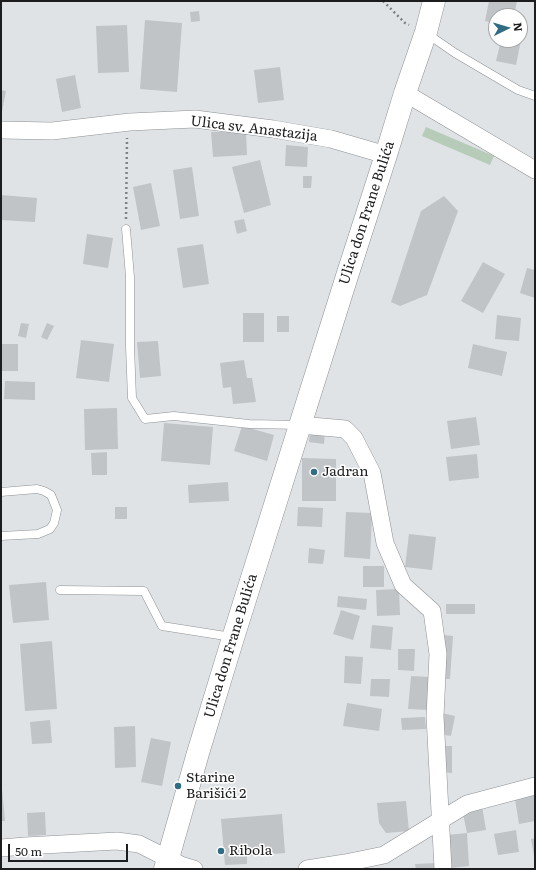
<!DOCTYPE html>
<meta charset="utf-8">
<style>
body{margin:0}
#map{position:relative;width:536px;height:870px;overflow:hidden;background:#dfe3e6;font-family:Literata,serif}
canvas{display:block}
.frame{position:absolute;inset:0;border:2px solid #1c1d1e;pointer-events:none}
.north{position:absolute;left:488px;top:8px;width:40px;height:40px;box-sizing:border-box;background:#fff;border:1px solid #a4a5a5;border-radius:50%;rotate:85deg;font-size:11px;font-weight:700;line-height:16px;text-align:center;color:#1c1d1e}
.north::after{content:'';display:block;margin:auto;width:14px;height:18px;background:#306c83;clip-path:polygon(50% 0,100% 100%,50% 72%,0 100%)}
.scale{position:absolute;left:8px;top:844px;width:120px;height:18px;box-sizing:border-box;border:2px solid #1c1d1e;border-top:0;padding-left:5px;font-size:12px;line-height:14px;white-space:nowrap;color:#1c1d1e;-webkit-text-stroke:3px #fff;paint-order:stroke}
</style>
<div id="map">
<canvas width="536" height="870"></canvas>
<div class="frame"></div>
<div class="north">N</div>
<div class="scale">50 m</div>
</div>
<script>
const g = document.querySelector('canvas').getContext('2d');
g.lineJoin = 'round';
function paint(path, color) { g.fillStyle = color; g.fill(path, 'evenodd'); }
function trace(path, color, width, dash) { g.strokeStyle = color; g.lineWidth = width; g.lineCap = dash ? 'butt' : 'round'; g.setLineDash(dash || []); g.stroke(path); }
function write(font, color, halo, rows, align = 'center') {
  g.font = font + ' Literata,serif'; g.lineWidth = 3; g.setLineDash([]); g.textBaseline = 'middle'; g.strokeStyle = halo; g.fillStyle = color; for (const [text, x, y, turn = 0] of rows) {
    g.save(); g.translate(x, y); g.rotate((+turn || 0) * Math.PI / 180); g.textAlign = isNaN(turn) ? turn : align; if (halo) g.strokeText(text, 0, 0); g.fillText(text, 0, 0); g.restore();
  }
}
paint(new Path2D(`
 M426,127L494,156L490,165L422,136Z`), '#b6ccb9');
paint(new Path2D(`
 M489,1H517L514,16H496V23L485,21Z
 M199,11L200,21L191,22L190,12Z
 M145,20L182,23L177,92L140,89Z
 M127,25L129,72L98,73L96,26Z
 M501,40H521L516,65L496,61Z
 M280,67L284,100L258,103L254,70Z
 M75,75L81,108L62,112L56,79Z
 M1,90L6,91L2,112H1Z
 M246,131L247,155L213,157L211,132Z
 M286,145L308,147L307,167L285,166Z
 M260,160L271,205L244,213L232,167Z
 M192,167L199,216L180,219L173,170Z
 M303,176H312L311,188H303Z
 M151,183L160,226L141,230L133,187Z
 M1,195L37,198L35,222L1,220Z
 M444,196L458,211L427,295L400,306L391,302L421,211Z
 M244,219L247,231L237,234L234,221Z
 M87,234L113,238L108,268L83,264Z
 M203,244L209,284L183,288L177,248Z
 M483,262L505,274L483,313L461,301Z
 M527,268L535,270V298L520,293Z
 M243,313H264V342H243Z
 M497,315L521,318L519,341L495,339Z
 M277,316H289V332H277Z
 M21,323L29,324L26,338L18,336Z
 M47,323L54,326L47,340L41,337Z
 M81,340L114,344L109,382L76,378Z
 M158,341L161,376L140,378L137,342Z
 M1,344H18V371H1Z
 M473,344L507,352L502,376L468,368Z
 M244,360L247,378H252L256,402L233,404L231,387L223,388L220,363Z
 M5,381L35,382V400L4,399Z
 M117,408L118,449L85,450L84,409Z
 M476,417L480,445L451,449L447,421Z
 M164,423L213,427L210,465L161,461Z
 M242,426L274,435L267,461L234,451Z
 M310,430L325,431L324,444L309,442Z
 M107,452V475H92L91,453Z
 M477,454L479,478L449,481L446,457Z
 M302,458L336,459V501H302Z
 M228,482L229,501L189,503L188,485Z
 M115,507H127V519H115Z
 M298,507L323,508L322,527L297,526Z
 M346,512L372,513L370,559L344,557Z
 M409,534L436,537L432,570L405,567Z
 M309,548L325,550L323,564L308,563Z
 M363,566H384V587H363Z
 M46,582L49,620L13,623L9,585Z
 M399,589L400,615L377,616L376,590Z
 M338,596L367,599L366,610L337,607Z
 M446,604H475V614H446Z
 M341,610L360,616L353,640L333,634Z
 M372,625L393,627L391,650L370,648Z
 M443,635L453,636L450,679H440Z
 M52,641L57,709L25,711L20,644Z
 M398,649H415L414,671L398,670Z
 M345,656L363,657L361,684L344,683Z
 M411,676L431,677L429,710L408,709Z
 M371,679H390L389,697L370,696Z
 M347,703L382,709L379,731L343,726Z
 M442,713L455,716L451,736L438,734Z
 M425,717L426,729L402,730L401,718Z
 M50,720L52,743L32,744L30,722Z
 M135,726L136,767L115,768L114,727Z
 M151,738L171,742L162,786L141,782Z
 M443,746H452V773L442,772Z
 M2,789L5,821H1V790Z
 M535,795V821L519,824L515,799Z
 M406,801L409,831L386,833L379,823L377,803Z
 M482,806L486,830L467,833L462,809Z
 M45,812L46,835L28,836L27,813Z
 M282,814L285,853L247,856V864L225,865L221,819Z
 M516,830L519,852L498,855L494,834Z
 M467,833L469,866L449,868L446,835Z
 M535,838V856H534L531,839Z
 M437,863V869H416L415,864Z`), '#c0c4c7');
const lane = new Path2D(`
 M426,33L455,53L518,90L535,96
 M126,229L130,277V347L132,398L145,419L174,416L249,424L300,425
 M1,492L37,489L44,491L51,495L57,510L54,523L50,529L38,534L1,536
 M60,590L144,591L162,626L232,637`);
const street = new Path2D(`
 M405,93L535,170
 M1,130L52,131L130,122L195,119L273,129L331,139L386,155
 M300,425L345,429L354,438L372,473L385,543L403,585L432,611L438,654L435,716L443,869
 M1,848L25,846L117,841L139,844L181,865L194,869
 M307,869L345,863L384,855L467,804L535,786`);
const secondary = new Path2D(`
 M165,869L198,753L233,638L348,273L386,155L405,93L426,32L434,1`);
trace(lane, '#8d9194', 9);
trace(street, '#8d9194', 18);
trace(secondary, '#8d9194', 23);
trace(new Path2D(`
 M383,1L405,23L409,25
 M126,219L127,138`), '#7f8284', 2.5, [2, 3]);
trace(lane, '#fff', 8);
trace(street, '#fff', 17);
trace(secondary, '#fff', 22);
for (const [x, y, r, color] of [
 [314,472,4,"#306c83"],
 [178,786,4,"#306c83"],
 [221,851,4,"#306c83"]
]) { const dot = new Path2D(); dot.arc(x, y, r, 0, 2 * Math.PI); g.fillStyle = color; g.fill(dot); trace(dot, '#fff', 1.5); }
write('14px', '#1c1d1e', '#fff', [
 ["Ulica sv. Anastazija",254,129,7],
 ["Ulica don Frane Bulića",367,213,-72],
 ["Ulica don Frane Bulića",231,646,-73]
]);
write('14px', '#1c1d1e', '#fff', [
 ["Jadran",322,472],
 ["Starine",186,778],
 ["Barišići 2",186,794],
 ["Ribola",229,851]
], 'left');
</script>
